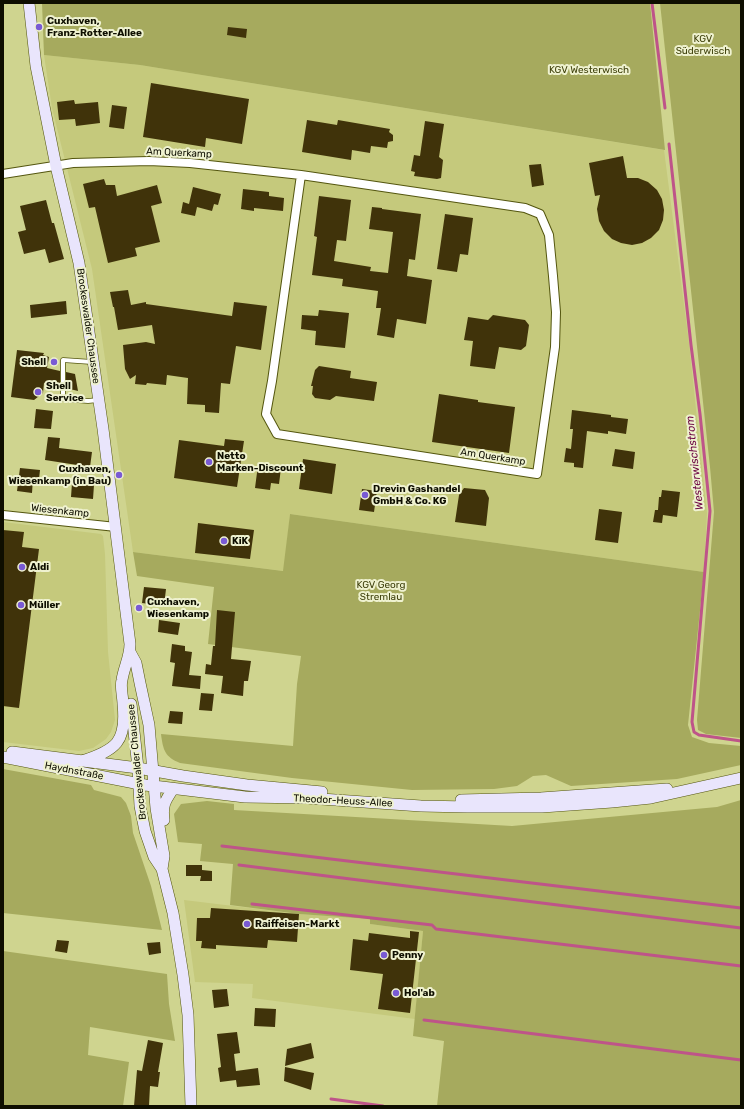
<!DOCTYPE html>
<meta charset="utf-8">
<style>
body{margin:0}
#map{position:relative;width:744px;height:1109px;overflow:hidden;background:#cfd48f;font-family:Rubik,sans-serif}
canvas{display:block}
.frame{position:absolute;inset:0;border:4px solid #0e0e00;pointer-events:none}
</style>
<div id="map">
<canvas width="744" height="1109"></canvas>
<div class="frame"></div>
</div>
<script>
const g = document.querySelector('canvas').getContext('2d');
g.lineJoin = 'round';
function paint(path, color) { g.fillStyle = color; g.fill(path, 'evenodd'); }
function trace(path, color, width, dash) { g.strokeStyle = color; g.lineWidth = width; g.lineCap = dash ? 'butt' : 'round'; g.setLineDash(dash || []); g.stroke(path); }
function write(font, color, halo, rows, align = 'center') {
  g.font = font + ' Rubik,sans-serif'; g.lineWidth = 4; g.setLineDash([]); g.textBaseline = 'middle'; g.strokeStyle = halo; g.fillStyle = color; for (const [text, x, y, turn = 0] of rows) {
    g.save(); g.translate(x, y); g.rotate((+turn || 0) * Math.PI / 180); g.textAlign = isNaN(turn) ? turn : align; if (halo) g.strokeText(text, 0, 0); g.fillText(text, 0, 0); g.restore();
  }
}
paint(new Path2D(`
 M44,55L140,65L664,150L689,343L707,513L704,572L290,514L284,571L133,552L92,269L52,108Z
 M3,522L101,534L103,536L105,554L108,652L115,720L111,732L106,739L93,748L79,751L3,742Z
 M184,900L299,914L370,919V924L423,931L415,1019L252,998L253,984L195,982Z`), '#c5c97c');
paint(new Path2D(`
 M42,3H650L665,150L140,65L44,55Z
 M660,3H741V738L706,734L698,730L697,720L714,512L710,467Z
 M290,514L704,572L688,725L692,737L709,743L741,746V765L677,779L571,786L546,775L533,776L517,786L494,789L412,790L292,778L180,763C165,757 163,750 161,734L293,746L297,684L301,656L208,644L214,587L137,576L133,552L283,571Z
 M3,769L91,785L94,790L121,797L126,803L131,816L133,833L151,886L162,930L3,913Z
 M741,800V1106H437L444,1041L413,1036L423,931L370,924V919L299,914L230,905L233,864L200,861L202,844L178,842L174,814L181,804L207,801L234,804V810L512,826L717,807Z
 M3,951L167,974L169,1004L175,1041L90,1027L88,1055L129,1062L123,1106H3Z`), '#a6aa5e');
trace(new Path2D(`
 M652,3L665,108
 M669,144L691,345L700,414L710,511L692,722L694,732L699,735L741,741
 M222,846L741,908
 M239,865L741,928
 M252,904L432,925L436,929L741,966
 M424,1020L741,1060
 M331,1099L383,1106`), '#be5489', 3);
paint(new Path2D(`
 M228,27L247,29L246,38L227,35Z
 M151,83L249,99L242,144L206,138L205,147L143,137Z
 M74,100L75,104L98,102L100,123L76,126L75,119L59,120L57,102Z
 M112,105L127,107L124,129L109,127Z
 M307,120L337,125L338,120L390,129L389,132L393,135V141L388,142L387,148L371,146L370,153L352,150L351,160L302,152Z
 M425,121L444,124L439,157L443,160L441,178L437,179L414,176L415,172L411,171L414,155L420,156Z
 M623,156L627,178H638L648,182L657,190L662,199L664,210L663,220L659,230L651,238L642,243L632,245L621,243L612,239L604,231L599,221L597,209L600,195L595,196L589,163Z
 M541,164L544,185L532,187L529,165Z
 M104,179L106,185H115L117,196L157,185L162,203L151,206L160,242L135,248L137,256L108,263L95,207L89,208L83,184Z
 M193,187L221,194L218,205L214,204L212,211L197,207L195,216L181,213L183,202L189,204Z
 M243,189L269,192V196L284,198L283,211L254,208V211L241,209Z
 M319,196L351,200L346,241L337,240L334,261L371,267L370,271L388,273L393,232L369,229L372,207L382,208V209L421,214L415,260L409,259L407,276L432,280L426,324L397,319L394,338L377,335L381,308H376L378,291L342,286L343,279L312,275L317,237L314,236Z
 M46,200L52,223H54L64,259L49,263L45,249L24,254L18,232L26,230L20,206Z
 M445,214L473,218L468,255L460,254L457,272L437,269Z
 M128,290L131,305L146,302V304L232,316L234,302L267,306L261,350L236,346L230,384L221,383L219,413L205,412V405L187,404L188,378L167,375L166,385L147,383L146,385L135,384L136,375L130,379L125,369L123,345L146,342L155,344L152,325L118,330L114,307H113L110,292Z
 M66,301L67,314L31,318L30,305Z
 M319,310L349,313L345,348L315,345L316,331L301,329L302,315L318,316Z
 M493,315L525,320L529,325L526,346L521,350L499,347L495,369L470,366L473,341L464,340L468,317L488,320Z
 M17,350L44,353L43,355L49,357L47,368L60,371V387L44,383L43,393L34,400L11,397Z
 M319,366L351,371L350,378L377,382L374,401L336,396L330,400L315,398L312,394L313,386H311L315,370Z
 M66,372L75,374L78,391L66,388Z
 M439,394L478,400V402L515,407L509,453L432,442Z
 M36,409L53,411L51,429L34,428Z
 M572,410L611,415V417L628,419L626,434L608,431V434L587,431L583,468L574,467V463L564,462L566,448L571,449L573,429H570Z
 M48,437L60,438L59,448L92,452L90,467L45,460Z
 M225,439L244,441L237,487L174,478L179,440L224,446Z
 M615,449L635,452L633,469L612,466Z
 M303,459L336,464L332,494L299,489Z
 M258,465L281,468L279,484L271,483L270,490L255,488Z
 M20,468L40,470L39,479L33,478L32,493L17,491Z
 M72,483L94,485L93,499L71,497Z
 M464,488L485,490L489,498L486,526L455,522L459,495Z
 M362,489L377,491L374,512L359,510Z
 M662,490L680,492L677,517L663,515L662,523L653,522L655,510H658L659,497H661Z
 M599,509L622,512L618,543L595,540Z
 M198,523L254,530L250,559L195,553Z
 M3,530L24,532L22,547L39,549L19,708L3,706Z
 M144,587L166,589L164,606L142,603Z
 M217,610L235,612L231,659L251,661L248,681H244L243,696L221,693L223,676L205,674L206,664L211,665L213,646H215Z
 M159,620L180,623L178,635L158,632Z
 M172,644L185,646V651L192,652L189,675L201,676L200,689L172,686L175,663L170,662Z
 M201,693L214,694L212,711L199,710Z
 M170,711L183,712L182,724L168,723Z
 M186,865H202V870L212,871V881H200L201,876H186Z
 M211,908L299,914L297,942L268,940L267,948L216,945V949L201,948L202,941H196L197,918H210Z
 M410,931L419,932L410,1013L378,1009L383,974L350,970L353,939L368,941L369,933L410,938Z
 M57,940L69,941L67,953L55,951Z
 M160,942L161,953L149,955L147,943Z
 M227,989L229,1006L214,1008L212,990Z
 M255,1008L276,1009L275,1027L254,1026Z
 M237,1032L240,1053L234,1054L236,1071L258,1068L260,1085L237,1087L236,1080L220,1082L218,1068L221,1067L217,1034Z
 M148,1040L163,1043L158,1072H160L158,1087L150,1086L149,1106H134L137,1070L142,1071Z
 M311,1043L314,1058L285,1066L287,1049Z
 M285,1067L314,1073L311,1090L284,1081Z`), '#40330a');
const lane = new Path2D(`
 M92,362L63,360V399L88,401L98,400`);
const street = new Path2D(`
 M3,174L73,163L149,161L190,163L301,175L525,208L540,214L549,235L553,276L556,312L555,347L537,474L277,434L266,414L272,381L301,175
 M3,515L116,527`);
const secondary = new Path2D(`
 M29,3L36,66L56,166L79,263L103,429L130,644C130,657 124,667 122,680C120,687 123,697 123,704C127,742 116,750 82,761
 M130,652L136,663L140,683L149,725L156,808L164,856L162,869
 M131,704L138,768L140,806L145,831L154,857L162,869L173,913L183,975L188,1015L191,1106
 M12,752L138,768L183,776L247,785L322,792
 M3,757L145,785L245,797L307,798L421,806L467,807H542L612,802L651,798L741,778
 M461,800L541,798L667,789
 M164,820C162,805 165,801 173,789`);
trace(lane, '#54560f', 5.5);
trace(street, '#54560f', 10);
trace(secondary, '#54560f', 12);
trace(lane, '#fff', 4);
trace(street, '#fff', 8);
trace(secondary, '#e9e5fc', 11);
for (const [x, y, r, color] of [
 [39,27,4,"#795ad4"],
 [54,362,4,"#795ad4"],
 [38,392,4,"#795ad4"],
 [209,462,4,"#795ad4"],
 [119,475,4,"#795ad4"],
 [365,495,4,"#795ad4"],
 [224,541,4,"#795ad4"],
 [22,567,4,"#795ad4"],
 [21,605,4,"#795ad4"],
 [139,608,4,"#795ad4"],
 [247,924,4,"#795ad4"],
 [384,955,4,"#795ad4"],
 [396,993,4,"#795ad4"]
]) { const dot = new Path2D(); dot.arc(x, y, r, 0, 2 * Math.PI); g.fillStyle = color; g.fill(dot); trace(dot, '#eff2d0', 1.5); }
write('bold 10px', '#0e0e00', '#eff2d0', [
 ["Cuxhaven,",47,21],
 ["Franz-Rotter-Allee",47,33],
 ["Shell",46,362,"right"],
 ["Shell",46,386],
 ["Service",46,398],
 ["Netto",217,456],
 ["Marken-Discount",217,468],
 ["Cuxhaven,",111,469,"right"],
 ["Wiesenkamp (in Bau)",111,481,"right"],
 ["Drevin Gashandel",373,489],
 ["GmbH & Co. KG",373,501],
 ["KiK",232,541],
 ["Aldi",30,567],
 ["Cuxhaven,",147,602],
 ["Wiesenkamp",147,614],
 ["Müller",29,605],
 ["Raiffeisen-Markt",255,924],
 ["Penny",392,955],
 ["Hol'ab",404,993]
], 'left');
write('10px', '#3d3f0a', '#eff2d0', [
 ["KGV",703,39],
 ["Süderwisch",703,51],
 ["KGV Westerwisch",589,70],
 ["KGV Georg",381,585],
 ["Stremlau",381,597]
]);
write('10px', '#0e0e00', '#eff2d0', [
 ["Am Querkamp",179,153,3],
 ["Brockeswalder Chaussee",88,326,82],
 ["Am Querkamp",493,457,9],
 ["Wiesenkamp",60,511,6],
 ["Brockeswalder Chaussee",137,762,-96],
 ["Haydnstraße",74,771,11],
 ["Theodor-Heuss-Allee",343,801,3]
]);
write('italic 11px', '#6c0443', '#eff2d0', [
 ["Westerwischstrom",695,463,-96]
]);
</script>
